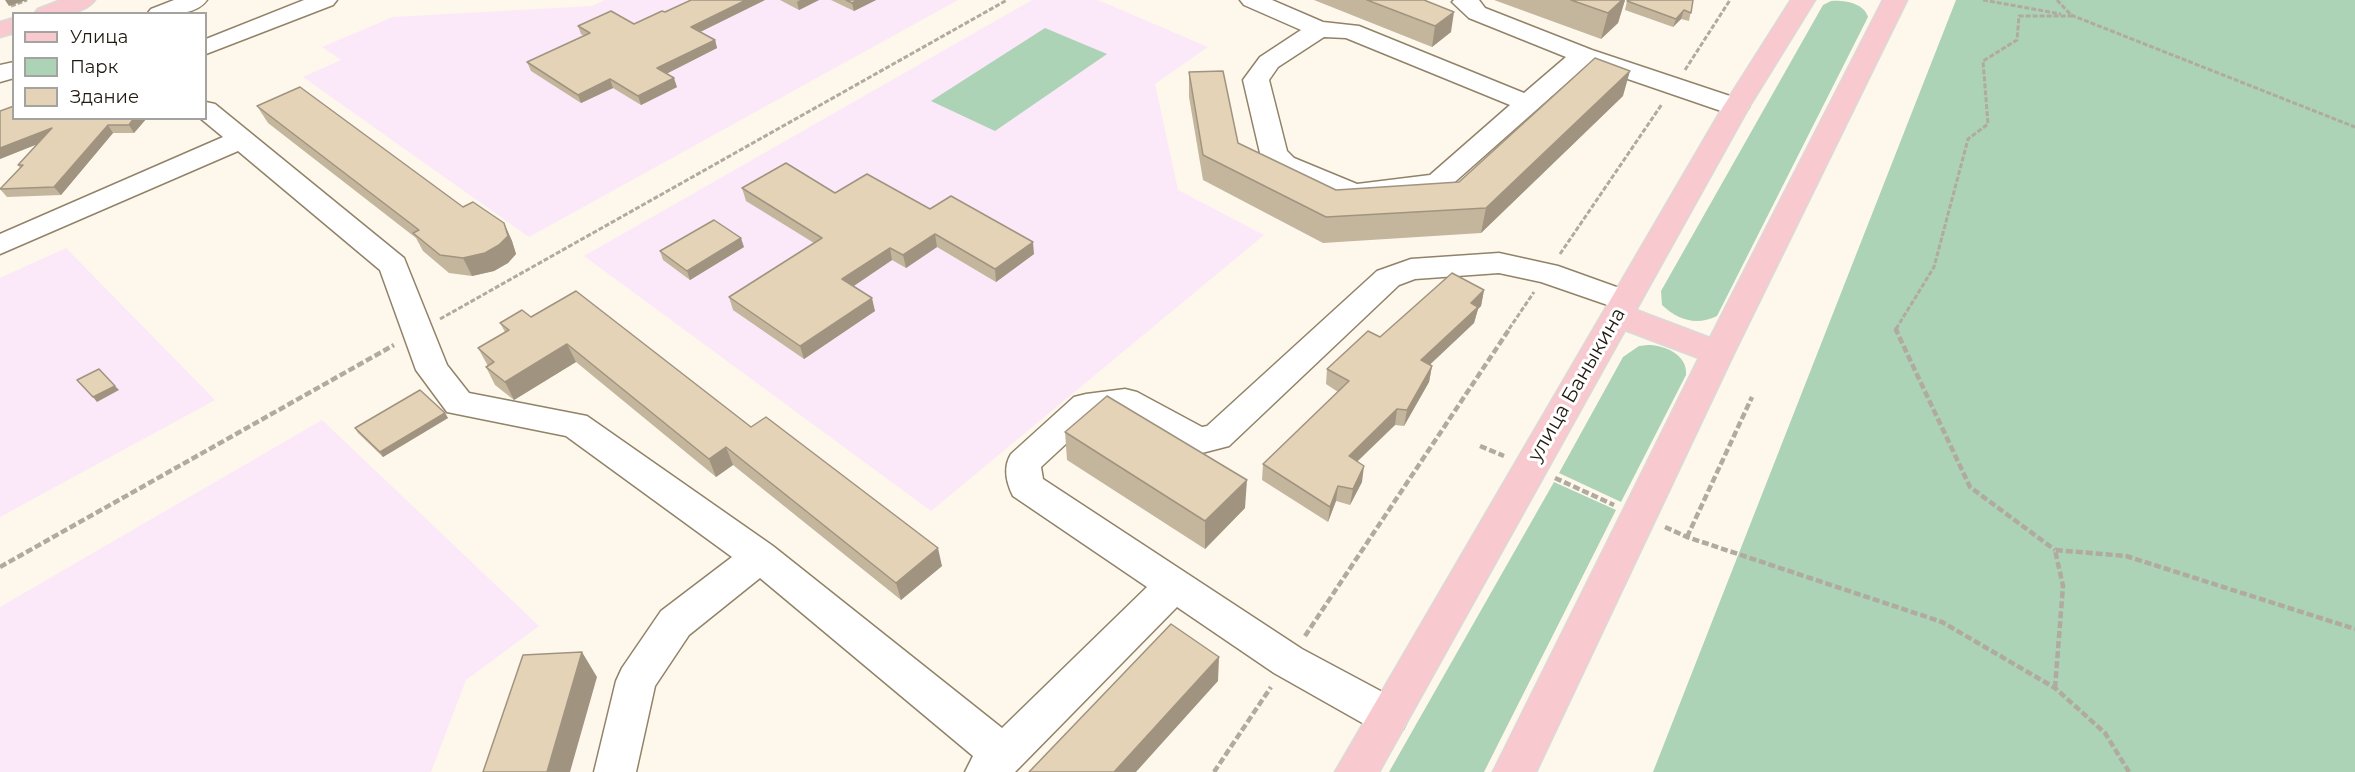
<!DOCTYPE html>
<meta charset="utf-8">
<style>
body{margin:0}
#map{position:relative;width:2355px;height:772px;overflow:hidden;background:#fef8ec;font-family:Montserrat,sans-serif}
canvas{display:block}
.legend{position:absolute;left:12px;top:12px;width:195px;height:108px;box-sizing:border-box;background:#fff;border:2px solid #a5a39f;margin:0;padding:8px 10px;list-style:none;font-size:18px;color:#1f190f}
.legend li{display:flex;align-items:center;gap:12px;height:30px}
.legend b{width:30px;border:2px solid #a5a39f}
</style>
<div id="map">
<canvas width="2355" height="772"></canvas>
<ul class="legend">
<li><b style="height:8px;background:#f8c9ce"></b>Улица</li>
<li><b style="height:16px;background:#acd3b5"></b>Парк</li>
<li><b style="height:16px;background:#e4d3b7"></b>Здание</li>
</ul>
</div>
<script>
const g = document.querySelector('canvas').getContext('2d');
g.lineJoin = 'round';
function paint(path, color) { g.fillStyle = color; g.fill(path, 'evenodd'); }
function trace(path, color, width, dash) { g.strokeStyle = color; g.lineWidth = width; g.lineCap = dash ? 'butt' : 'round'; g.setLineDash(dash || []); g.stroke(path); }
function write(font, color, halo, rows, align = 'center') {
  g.font = font + ' Montserrat,sans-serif'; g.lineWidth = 6; g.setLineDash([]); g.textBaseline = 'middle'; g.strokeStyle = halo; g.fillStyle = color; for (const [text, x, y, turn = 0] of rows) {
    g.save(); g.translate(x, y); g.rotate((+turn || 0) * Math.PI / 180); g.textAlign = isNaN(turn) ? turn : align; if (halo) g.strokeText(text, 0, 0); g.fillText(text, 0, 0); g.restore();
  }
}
paint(new Path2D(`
 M605,0H958L529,237L303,77L341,60L322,47L393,17L592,6Z
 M1032,0H1098L1208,47L1155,84L1178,190L1264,235L931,511L584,256Z
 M66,248L215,400L0,517V278Z
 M322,420L539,626L466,680L431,772H0V607Z`), '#fbe8f9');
paint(new Path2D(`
 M1956,0H2355V772H1653Z
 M1831,1C1844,0 1864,3 1868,17L1717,316C1696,326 1678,320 1662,305L1661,291L1823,5Z
 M1045,28L1107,54L995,131L931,101Z
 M1648,345C1665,345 1688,355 1686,375L1621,502L1559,473L1623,357L1639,346Z
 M1554,482L1616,510L1484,772H1389Z`), '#acd3b5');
const minor = new Path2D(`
 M174,0H207C195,17 166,14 147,14L151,9Z
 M304,0H337L333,5L206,54V39Z
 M1240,0H1272L1323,22L1359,26L1524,93L1566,57L1469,18L1452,2L1454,0H1479L1485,8L1592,50L1745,101L1749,107L1745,113L1736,115L1727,113L1587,65L1448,188L1354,202L1274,170L1260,153L1243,80L1260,57L1301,30L1244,5ZM1324,37L1346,38L1510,105L1430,175L1357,184L1294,158L1287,151L1269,80L1278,67Z
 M14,62V78L0,82V65Z
 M206,102L215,104L404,258L447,365L469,393L587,416L773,546L1002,728L1147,587L1013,496C1006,482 1003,467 1011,454L1074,397L1086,394L1125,389L1137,392L1202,427L1207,426L1377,271L1411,259L1499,253L1558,266L1636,294L1640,301L1636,308L1625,311L1541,282L1499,273L1415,279L1399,285L1229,446L1198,454L1186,450L1121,414L1095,417L1041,467L1043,479L1302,649L1403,703L1409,716L1403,729L1388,734L1373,729L1274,673L1177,607L1015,772H965L973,756L760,578L689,635L655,686L636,772H594L616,681L622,668L661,611L732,557L566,436L447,412L416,370L380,270L238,151L0,254V234L223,137L200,118H206Z`);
const major = new Path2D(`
 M61,0H95C83,17 53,14 34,14L38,9Z
 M1791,0H1815L1749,107L1636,310L1710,338L1883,0H1907L1734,353L1536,772H1493L1699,358L1625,330L1379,772H1335L1723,107Z
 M14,18V33L0,37V22Z`);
trace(minor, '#918268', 3);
trace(major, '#dbdad9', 3);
trace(new Path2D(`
 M1983,0L2061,14
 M2057,0L2071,15
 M11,6L27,0
 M2071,15L2355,127
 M1685,70L1730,0
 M1560,254L1662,104
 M440,319L1007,0
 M1509,329L1534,292
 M1896,329L1934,267L1968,139L1988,124L1983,61L2017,40L2019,16H2072`), '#b0aa9f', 3, [5, 2]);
trace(new Path2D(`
 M1897,328L1896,330L1970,487L2055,550
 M1480,446L1504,456
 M1555,478L1614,505
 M1665,527L1687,537L1942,622L2055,688L2105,733L2129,772
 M1687,537L1752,397
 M0,567L394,345
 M1305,636L1510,328
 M2055,688L2063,586L2055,550L2126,556L2355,629
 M1214,772L1271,687`), '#b0aa9f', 4.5, [7, 3]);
paint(minor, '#fff');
paint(major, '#f8c9ce');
paint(new Path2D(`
 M765,0L700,32L715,40L717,48L666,74L677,87L641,105L613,88L581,103L531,71L527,62L584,36L581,34L578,26L634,24L665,12Z
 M780,0H819L799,10Z
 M831,0H876L854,11Z
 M1314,0H1424L1451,32L1432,47Z
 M1494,0H1625L1618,23L1601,39Z
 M1693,0L1689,21L1681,19L1673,27L1625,10L1627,1Z
 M1189,72L1238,143L1336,190L1459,182L1623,96L1481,233L1323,243L1203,180L1189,97Z
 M257,106L463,207L504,223L512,241L516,254L508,263L494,271L472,276L449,273L423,251L416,238L268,123Z
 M0,111L147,118L134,133H113L61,195L7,197L0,189L20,168L18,165L37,144L0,159Z
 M742,188L835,193L930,209L1034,254L996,282L937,247L906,268L892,260L853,286L875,311L804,359L733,310L729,297L814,243L746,201Z
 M744,247L690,280L663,260L660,251Z
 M1484,290L1481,306L1478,309L1474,323L1429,365L1432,366L1429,382L1404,426L1395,425L1357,462L1362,482L1350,505L1336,501L1328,522L1262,480L1263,464L1338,392L1326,384L1327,369Z
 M531,317L751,427L942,566L901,600L733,465L716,477L576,362L514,400L495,385L486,367L488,366L478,348L505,332L500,323Z
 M445,413L448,418L383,457L358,433L355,428Z
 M1065,432L1245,508L1205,549L1067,460Z`), '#c4b59d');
paint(new Path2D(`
 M5,0H27L9,6Z
 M746,0H765L694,35L691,27Z
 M800,0H819L799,10L797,2Z
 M858,0H876L854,11L852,3Z
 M1622,0H1625L1618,23L1601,39L1608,13Z
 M1684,10L1681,19L1673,27L1676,19Z
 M1454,12L1451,32L1432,47L1435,26Z
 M715,40L717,48L660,77L657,68Z
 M1630,71L1623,96L1481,233L1486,208Z
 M674,78L677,87L641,105L638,96Z
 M610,79L613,88L581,103L578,95Z
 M134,118H147L134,133L129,125Z
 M108,125L113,133L61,195L54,187Z
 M52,128L58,136L0,159V148Z
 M504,223L512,241L516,254L508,263L494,271L472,276L463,258Z
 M935,234L937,247L906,268L903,255Z
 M741,238L744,247L690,280L687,271Z
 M1033,242L1034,254L996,282L995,269Z
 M890,248L892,260L845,292L842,279Z
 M1484,290L1481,306L1478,309L1474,323L1418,376L1421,360L1471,303Z
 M872,298L875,311L804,359L800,346Z
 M567,344L576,362L514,400L505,382Z
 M1432,366L1429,382L1404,426L1407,410Z
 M115,386L119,390L97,402L93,397Z
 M1397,409L1395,425L1346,472L1349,456Z
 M445,413L448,418L383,457L380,452Z
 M726,447L733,465L716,477L709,459Z
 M1364,466L1362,482L1350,505L1353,489Z
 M1247,480L1245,508L1205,549V521Z
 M1338,486L1336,501L1328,522L1330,507Z
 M938,548L942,566L901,600L896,583Z
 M582,652L597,677L570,772H547Z
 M1219,657L1218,681L1136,772H1114Z`), '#a09480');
const building = new Path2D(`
 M691,0H746L691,27L715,40L657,68L674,78L638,96L610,79L578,95L527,62L590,33L578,26L611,11L634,24L662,11L665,12Z
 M846,0H858L852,3Z
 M1367,0H1424L1454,12L1435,26Z
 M1571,0H1622L1608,13Z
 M1628,0H1693L1691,13L1684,10L1676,19L1627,1Z
 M1595,58L1630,71L1486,208L1326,217L1203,155L1189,72L1223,71L1238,143L1336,190L1459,182Z
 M300,87L463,207L473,202L504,223L508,236L499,245L485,253L463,258L440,255L413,233L419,230L257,106Z
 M14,106V118H134L129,125H108L54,187L0,189L23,165H18L52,128L0,148V111Z
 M786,163L835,193L867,174L930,209L951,196L1033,242L995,269L935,234L903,255L890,248L842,279L872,298L800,346L729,297L822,238L742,188Z
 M714,220L741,238L687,271L660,251Z
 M1452,273L1484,290L1471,303L1478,307L1421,360L1432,366L1407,410L1397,409L1349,456L1364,466L1353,489L1338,486L1330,507L1263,464L1349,381L1327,369L1368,331L1380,337Z
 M576,291L751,427L766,417L938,548L896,583L726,447L709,459L567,344L505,382L486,367L494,362L478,348L509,330L500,323L522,310L531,317Z
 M99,369L115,386L93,397L77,380Z
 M420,390L445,413L380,452L355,428Z
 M1107,396L1247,480L1205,521L1065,432Z
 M1171,624L1219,657L1114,772H1029Z
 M582,652L547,772H483L523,655Z`);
paint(building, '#e4d3b7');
trace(building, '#a09480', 1.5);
write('20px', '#1f190f', '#fff', [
 ["улица Баныкина",1577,385,-60]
]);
</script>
